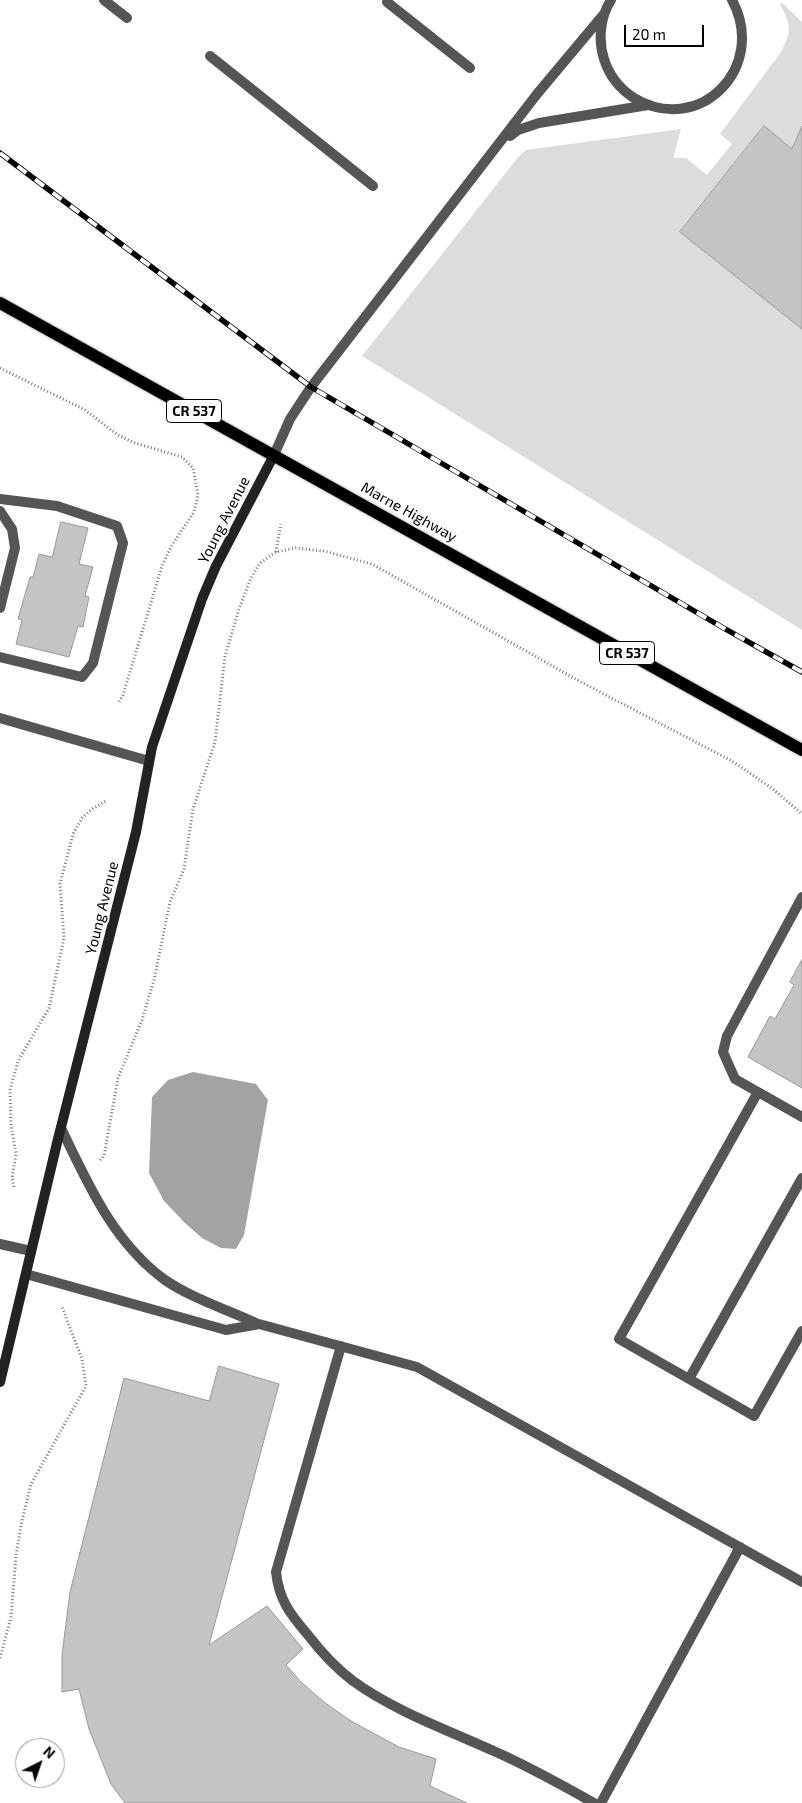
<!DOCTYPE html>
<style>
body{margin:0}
#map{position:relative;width:802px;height:1803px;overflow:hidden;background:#fff;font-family:"Exo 2",sans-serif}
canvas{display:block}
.north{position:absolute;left:15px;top:1738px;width:50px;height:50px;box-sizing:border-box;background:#fff;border:1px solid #999;border-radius:50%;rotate:41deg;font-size:14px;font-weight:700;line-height:20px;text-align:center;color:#000}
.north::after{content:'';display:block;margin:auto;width:18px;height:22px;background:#000;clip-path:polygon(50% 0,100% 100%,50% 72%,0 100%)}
.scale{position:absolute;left:624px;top:25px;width:80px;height:22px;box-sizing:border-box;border:2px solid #000;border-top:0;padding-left:6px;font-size:15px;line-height:18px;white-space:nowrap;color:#000;-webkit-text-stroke:4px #fff;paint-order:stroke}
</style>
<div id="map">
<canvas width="802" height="1803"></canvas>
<div class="north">N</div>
<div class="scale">20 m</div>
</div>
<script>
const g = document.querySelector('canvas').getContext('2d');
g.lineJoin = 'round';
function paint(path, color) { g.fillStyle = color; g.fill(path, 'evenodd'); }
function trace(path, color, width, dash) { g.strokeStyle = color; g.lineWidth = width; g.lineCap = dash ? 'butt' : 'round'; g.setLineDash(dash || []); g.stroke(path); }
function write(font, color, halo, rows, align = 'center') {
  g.font = font + ' "Exo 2",sans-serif'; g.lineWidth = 4; g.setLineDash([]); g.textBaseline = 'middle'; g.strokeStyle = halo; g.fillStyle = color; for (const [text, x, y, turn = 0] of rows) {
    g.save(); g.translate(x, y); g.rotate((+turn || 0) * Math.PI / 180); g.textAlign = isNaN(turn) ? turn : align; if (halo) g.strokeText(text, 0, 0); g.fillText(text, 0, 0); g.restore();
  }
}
paint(new Path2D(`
 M782,3L802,22V126L792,149L763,126L680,232L802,329V630L362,356L519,156L526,150L681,129L673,158H686L707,175L732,144L720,134L781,52C791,33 792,24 780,5Z`), '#dcdcdc');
paint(new Path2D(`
 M193,1072L256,1084L268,1100L244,1235L236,1249L221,1248L202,1238L185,1223L164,1201L149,1173L152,1097L168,1080Z`), '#a3a3a3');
const building = new Path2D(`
 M764,126L792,149L802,126V329L680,232Z
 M61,522L88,528L79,564L93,567L85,596L89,597L83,627L78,626L69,657L16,644L22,620L18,619L30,577H33L39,554L52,557Z
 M802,960V1088L748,1057L770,1016L775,1019L794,985L790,982Z
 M219,1366L279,1384L209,1645L267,1606L303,1649L286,1665L301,1682L324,1702L351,1721L399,1747L436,1759L430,1786L467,1803H125L111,1784L89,1729L79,1689L62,1692V1655L70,1592L124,1378L209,1401Z`);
paint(building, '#c4c4c4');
trace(building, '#999', 1);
const primary = new Path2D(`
 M0,303L802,750`);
trace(primary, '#dbdbdb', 15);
trace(new Path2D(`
 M0,368L85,410L118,435L135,443L182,457L193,468L198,495L194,512L172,545L162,566L123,695L119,702
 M276,552L281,524
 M100,1160L104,1156L118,1078L142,1020L154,980L170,902L184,869L193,809L215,742L225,656L239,609L251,578L260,563L276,552L296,548L324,551L372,564L579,681L732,761L773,789L802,814
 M14,1187L12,1177L16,1154L11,1125L10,1090L18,1061L49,1008L64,938L60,884L73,834L82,818L92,809L106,801
 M0,1658L11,1617L16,1556L21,1525L31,1484L86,1386L82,1359L62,1307`), '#777', 3, [1, 2.5]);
trace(new Path2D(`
 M104,0L127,18
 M611,0C600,17 598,40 604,59C609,75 620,89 634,98C700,137 768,67 732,0
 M387,2L470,68
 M210,56L373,186
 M510,136L518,130L539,123L648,105
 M274,455L290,419L311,387L537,94L604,14
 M0,499L57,506L117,526L123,543L93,663L82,677L0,657
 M0,511L12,529L15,548L0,608
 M0,718L149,761
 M802,897L727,1036L723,1052L735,1079L802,1117
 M758,1092L619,1339L754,1416L802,1331
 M61,1128C88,1184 113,1242 165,1280C193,1299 228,1310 258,1324
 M0,1244L31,1251
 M26,1274L226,1330L259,1324L417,1367L802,1582
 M341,1346L276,1572C279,1600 290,1614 308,1635C321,1652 336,1668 353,1681C396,1712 448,1730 496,1752C530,1767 562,1785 594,1803
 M689,1379L802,1178
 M601,1803L740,1547`), '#555', 10);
trace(new Path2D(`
 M0,1382L57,1143L136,832L152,747L202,599L216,566L274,455`), '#222', 10);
trace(primary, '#000', 12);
const rail = new Path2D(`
 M0,153L311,387L720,626L802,672`);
trace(rail, '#000', 5.5);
trace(rail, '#fff', 4, [11]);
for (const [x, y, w] of [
 [194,411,55],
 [627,653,55]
]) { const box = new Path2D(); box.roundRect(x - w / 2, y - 11.5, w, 23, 4); g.fillStyle = '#fff'; g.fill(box); trace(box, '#000', 1); }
write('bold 14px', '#000', null, [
 ["CR 537",194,411],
 ["CR 537",627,653]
]);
write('15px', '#000', '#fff', [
 ["Marne Highway",409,512,29],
 ["Young Avenue",224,520,-63],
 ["Young Avenue",102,908,-76]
]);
</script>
